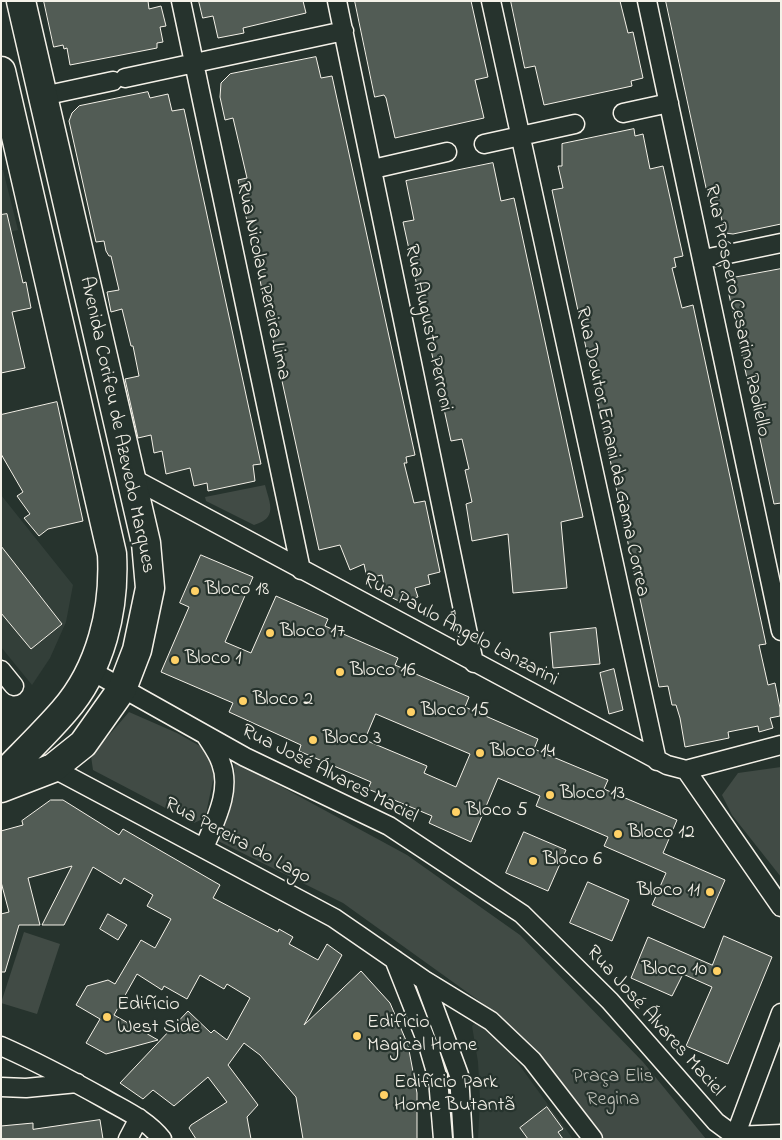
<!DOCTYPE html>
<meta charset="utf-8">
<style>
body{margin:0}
#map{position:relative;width:782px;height:1140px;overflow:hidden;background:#26332d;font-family:"Indie Flower",sans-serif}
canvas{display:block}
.frame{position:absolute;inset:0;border:2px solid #f4f1e8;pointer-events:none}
</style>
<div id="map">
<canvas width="782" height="1140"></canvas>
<div class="frame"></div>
</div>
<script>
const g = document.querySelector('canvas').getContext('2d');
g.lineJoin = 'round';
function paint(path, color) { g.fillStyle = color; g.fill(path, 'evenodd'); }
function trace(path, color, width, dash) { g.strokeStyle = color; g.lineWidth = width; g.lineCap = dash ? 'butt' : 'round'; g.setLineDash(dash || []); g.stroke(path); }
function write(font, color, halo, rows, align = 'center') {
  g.font = font + ' "Indie Flower",sans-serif'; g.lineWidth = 4.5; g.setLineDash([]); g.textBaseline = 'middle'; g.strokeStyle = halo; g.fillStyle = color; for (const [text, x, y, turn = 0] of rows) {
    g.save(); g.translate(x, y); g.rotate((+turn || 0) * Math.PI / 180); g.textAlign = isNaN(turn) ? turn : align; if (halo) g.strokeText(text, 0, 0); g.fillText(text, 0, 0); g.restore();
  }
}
paint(new Path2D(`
 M1,170H3L18,230L1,234Z
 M1,495L73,585L66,622L50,658L32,685L1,647Z
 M477,1021L491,1026L573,1139H478L480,1099L478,1062L472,1026Z`), '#333f39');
paint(new Path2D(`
 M265,485C270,504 278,518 254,525L206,501L205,497Z
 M129,712L177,733L205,749L214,776L205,818L194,823L93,770L91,756Z
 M234,761L407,855L520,935L643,1062L706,1139H602L503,1018L343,903L218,841C232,812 236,793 234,761Z
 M781,767V877L732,815L722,795L738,773Z
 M24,932L60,944L37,1014L1,1003Z`), '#414b45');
const building = new Path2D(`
 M44,1H148L149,9L161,6L166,26L160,27L163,42L157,43V48L70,65L67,48L64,49L63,45L54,47Z
 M199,1H303L306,13L243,28L244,33L218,38L213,16L203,18Z
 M355,1H471L488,77L475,80L484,118L395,138L386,98L384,95L375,97Z
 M511,1H620L628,33L633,32L643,78L631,81L632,86L544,105L535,66L525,68Z
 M666,1H781V224L733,234L725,233L719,208L711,209Z
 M316,57L321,78L332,76L415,455L406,457L407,463H404L414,503L425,501L440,572L428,575L430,584L415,588L418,597L399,601L386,595L382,575L367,578L364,564L350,570L340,545L319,550L238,180L247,178L233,118L225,120L220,97L221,83L230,74Z
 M148,92L150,98L168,94L172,111L184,109L261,464L253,465L255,481L208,491L207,483L194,486L190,468L166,474L162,451L154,453L151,435L138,438L125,379L139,376L133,346H131L122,309L111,312L107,292L119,290L111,256H109L106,251L104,241L96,242L69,121L72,113L79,106Z
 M634,129L635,136L643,134L650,169L663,166L683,256L674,258L676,267L672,268L682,308L693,305L766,644L759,645L768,685L775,683L780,708V716L770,718L773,728L759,732L758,726L728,732L729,738L685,747L680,718L676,705H672L668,686L659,687L552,190L563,188L558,166H562V144Z
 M493,163L501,201L514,198L583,517L561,522L567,588L513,593L508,534L472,541L466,504L472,502L465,470L469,469L462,439L451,441L403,222L414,220L406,181Z
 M7,214L23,283L26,282L31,308L12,312L25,368L1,373V215Z
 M781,269V503L774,504L728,290L732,278Z
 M57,402L83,521L48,529L39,536L24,518L30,514L17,496L23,492L1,454V415Z
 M1,546L62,624L31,649L1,613Z
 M201,555L253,577L225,642L251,653L276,596L328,619L325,626L398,658L395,665L469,697L465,707L538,739L534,749L608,780L604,789L677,820L663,853L725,880L704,928L652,905L666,873L604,846L608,837L536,806L540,796L498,778L471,842L429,823L432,816L368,789L371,782L299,751L301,745L229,712L233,703L161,672L189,607L180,603ZM376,714L470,754L456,787L424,773L427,766L365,740Z
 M596,628L600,664L553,668L550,633Z
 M614,669L623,710L609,714L600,673Z
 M51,800H63L119,835L123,829L220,885L213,898L278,932L279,929L293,937L289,944L318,960L327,944L342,955L304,1025L361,971L390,1003L408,1045L417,1093V1139H303L296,1097L260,1055L244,1043L228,1065L258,1105L247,1117L251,1139H196L189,1128L191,1125L227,1102L208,1077L174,1106L153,1090L143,1099L120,1083L188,1011L211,1033L214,1030L227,1040L250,998L227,984L224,989L200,975L187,999L164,986L162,990L137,974L114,1015L158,1040L106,1054L86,1043L100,1019L76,1005L87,986L108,980L115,984L141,940L155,948L171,919L147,906L153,895L124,878L121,884L93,867L64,925H42L72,866L28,878L40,925H19L5,972H1V914L9,912L1,882V831L23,825L22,821Z
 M524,832L566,850L548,891L506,873Z
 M588,882L629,900L612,941L570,923Z
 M108,914L127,925L118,940L100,929Z
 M724,936L772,957L728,1064L686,1046L712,987L683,974L672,996L631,978L648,937L712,965Z
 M547,1107L563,1129L558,1132L563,1139H528L520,1128Z
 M100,1120L103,1139H1V1126L33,1123V1129Z`);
paint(building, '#525c55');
trace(building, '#f4f1e8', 1);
const street = new Path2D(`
 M181,1L301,570
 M337,1L474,663
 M491,1L657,761
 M647,1L781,631
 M125,78L344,31
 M43,96L113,81
 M623,113L669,103
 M484,144L575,124
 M373,169L447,152
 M704,259L781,243
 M130,477L667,765L686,770L781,745
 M1,670L14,686
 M90,670L245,757L389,826L522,914L610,1001L716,1122L735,1136L781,1134
 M47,765L334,918L424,980L491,1021L532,1060L593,1139
 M686,770L781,907
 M204,848C214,823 232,791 221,763C218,753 211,744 206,736
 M394,959L428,1045L438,1079L443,1139
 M424,980L459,1075L463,1139
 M1,1046C37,1062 71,1080 105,1099C126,1111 147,1120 162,1139
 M1,1087L26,1088L77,1083
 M128,1139L139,1118
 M734,1139L781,1013`);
const primary = new Path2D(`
 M1,71L112,554C115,609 101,669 64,711C44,734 22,755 1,777
 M1,788L53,768L83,744L122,689L137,650L150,588L146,543L21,1`);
trace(street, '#f4f1e8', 21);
trace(primary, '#f4f1e8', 31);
trace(street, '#26332d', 18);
trace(primary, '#26332d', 28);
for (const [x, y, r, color] of [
 [195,591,5,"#ffd166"],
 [270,633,5,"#ffd166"],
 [175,660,5,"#ffd166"],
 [340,672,5,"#ffd166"],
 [243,701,5,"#ffd166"],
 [411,712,5,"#ffd166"],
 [313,740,5,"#ffd166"],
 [480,753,5,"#ffd166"],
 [550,795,5,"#ffd166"],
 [456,812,5,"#ffd166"],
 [618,834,5,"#ffd166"],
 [533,861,5,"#ffd166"],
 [710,892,5,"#ffd166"],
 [717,971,5,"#ffd166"],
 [107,1017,5,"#ffd166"],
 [357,1036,5,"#ffd166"],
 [384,1095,5,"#ffd166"]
]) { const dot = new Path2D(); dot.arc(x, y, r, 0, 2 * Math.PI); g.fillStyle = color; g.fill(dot); trace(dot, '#26332d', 2); }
write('20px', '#f4f1e8', '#26332d', [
 ["Rua Nicolau Pereira Lima",262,281,78],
 ["Rua Próspero Cesarino Paoliello",736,311,78],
 ["Rua Augusto Perroni",427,328,78],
 ["Avenida Corifeu de Azevedo Marques",116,425,78],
 ["Rua Doutor Ernani da Gama Correa",611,452,78],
 ["Rua Paulo Ângelo Lanzarini",460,631,28],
 ["Rua José Álvares Maciel",329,775,27],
 ["Rua Pereira do Lago",237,842,28],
 ["Rua José Álvares Maciel",654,1022,48]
]);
write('20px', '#f4f1e8', '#26332d', [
 ["Bloco 18",205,591],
 ["Bloco 17",280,633],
 ["Bloco 1",185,660],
 ["Bloco 16",350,672],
 ["Bloco 2",253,701],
 ["Bloco 15",421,712],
 ["Bloco 3",323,740],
 ["Bloco 14",490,753],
 ["Bloco 13",560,795],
 ["Bloco 5",466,812],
 ["Bloco 12",628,834],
 ["Bloco 6",543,861],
 ["Bloco 11",700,892,"right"],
 ["Bloco 10",707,971,"right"],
 ["Edifício",117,1006],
 ["West Side",117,1029],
 ["Edifício",367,1024],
 ["Magical Home",367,1047],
 ["Edifício Park",394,1084],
 ["Home Butantã",394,1107]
], 'left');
write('20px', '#bebfb7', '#26332d', [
 ["Praça Elis",613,1078],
 ["Regina",613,1101]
]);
</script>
